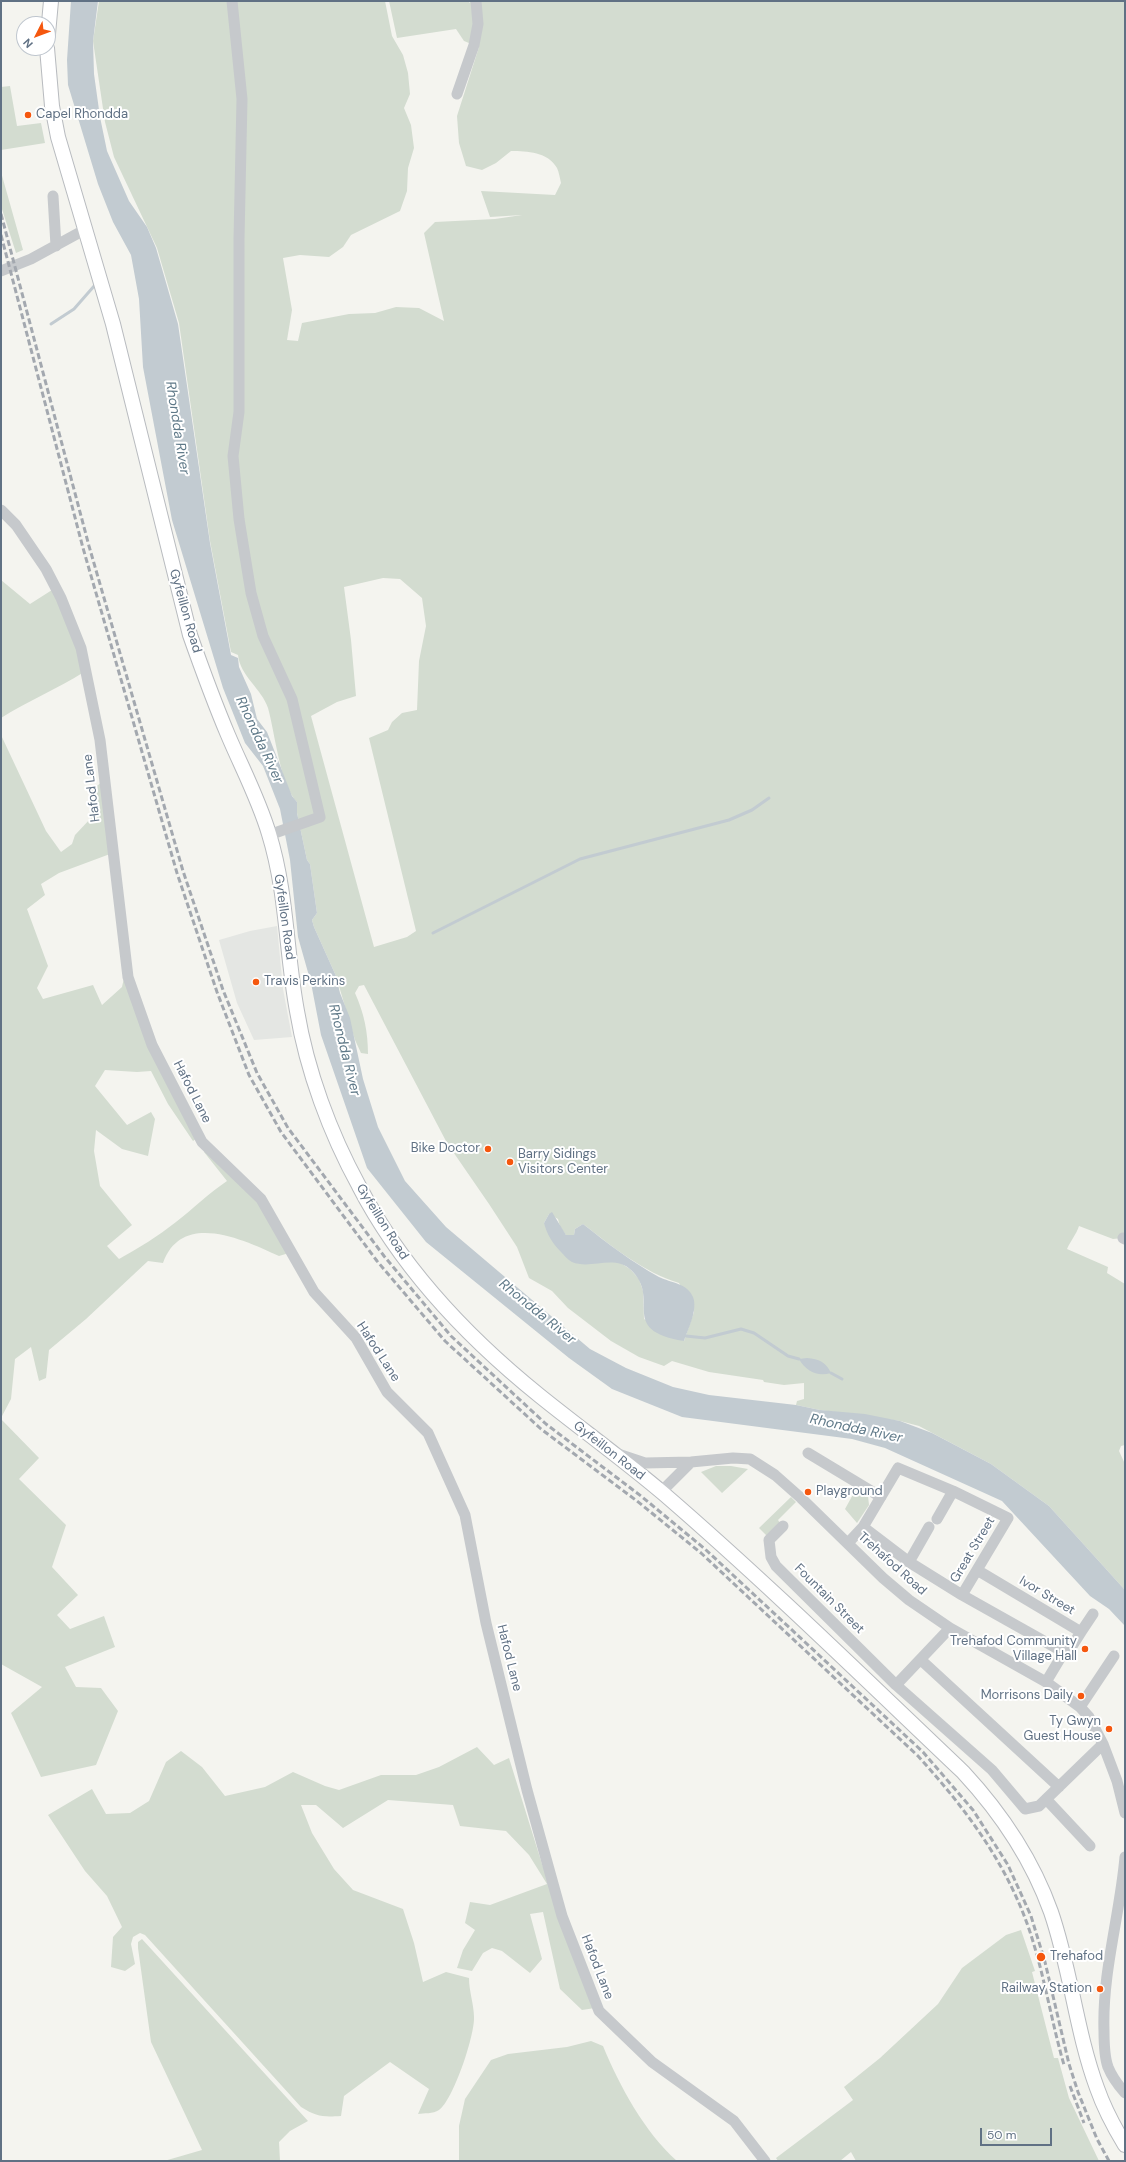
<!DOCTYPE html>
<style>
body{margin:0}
#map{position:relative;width:1126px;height:2162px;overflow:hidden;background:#f4f4ef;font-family:"DM Sans",sans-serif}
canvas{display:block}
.frame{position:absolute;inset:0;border:2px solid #607184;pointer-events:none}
.north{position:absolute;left:16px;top:16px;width:40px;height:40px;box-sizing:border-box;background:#fff;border:1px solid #bfc6ce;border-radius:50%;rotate:228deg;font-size:11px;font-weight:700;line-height:16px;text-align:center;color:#607184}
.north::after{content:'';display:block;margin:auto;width:14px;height:18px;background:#f5570e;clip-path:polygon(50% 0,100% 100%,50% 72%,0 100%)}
.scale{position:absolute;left:980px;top:2128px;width:72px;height:18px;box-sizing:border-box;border:2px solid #607184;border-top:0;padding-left:5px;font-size:12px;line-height:14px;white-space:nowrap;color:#607184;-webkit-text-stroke:3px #fff;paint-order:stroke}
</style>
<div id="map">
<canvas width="1126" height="2162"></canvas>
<div class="frame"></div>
<div class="north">N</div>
<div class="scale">50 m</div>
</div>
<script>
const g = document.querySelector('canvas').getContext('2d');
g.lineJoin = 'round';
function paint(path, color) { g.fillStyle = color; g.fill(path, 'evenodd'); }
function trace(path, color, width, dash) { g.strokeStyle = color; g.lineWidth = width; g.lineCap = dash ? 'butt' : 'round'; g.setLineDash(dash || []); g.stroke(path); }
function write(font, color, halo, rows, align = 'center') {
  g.font = font + ' "DM Sans",sans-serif'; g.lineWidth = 4; g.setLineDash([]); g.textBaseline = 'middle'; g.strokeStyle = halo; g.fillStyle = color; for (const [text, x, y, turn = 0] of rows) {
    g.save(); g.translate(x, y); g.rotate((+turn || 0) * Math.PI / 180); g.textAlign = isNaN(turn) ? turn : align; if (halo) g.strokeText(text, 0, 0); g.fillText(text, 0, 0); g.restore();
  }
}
paint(new Path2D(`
 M277,926L283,989L292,1037L254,1040L237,1003L219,940L250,931Z`), '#e4e6e3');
paint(new Path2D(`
 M99,1H385L392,36L403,55L408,73L410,94L404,108L411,125L414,148L408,168L407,191L400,211L351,235L343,247L329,257L300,255L283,258L292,310L287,340L298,341L302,323L349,314L375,313L396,307L419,308L444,321L424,233L435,222L495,219L522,215L490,217L481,191L555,195L561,183C560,179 559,172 557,168C548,152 527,151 511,151L496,163L482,170L466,166L459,143L457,116L479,47L464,41L456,29L397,38L389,1H469V3L471,1H1125V1229L1123,1238L1113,1239L1079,1226C1076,1235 1071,1240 1067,1249L1108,1267L1107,1273L1125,1284V1445L1121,1446L1119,1451L1125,1464V1590L1049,1506L991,1464L919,1426L900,1421L820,1410L796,1405L797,1401L804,1399V1383L784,1385L764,1382L763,1380L709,1372L672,1361L664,1366L639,1357L611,1341L568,1308L552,1291L529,1278L517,1247L489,1204L447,1143L364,985L359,986L355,993C364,1013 368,1032 368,1054L361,1053L355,1040L336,976L314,927L312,920L317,913L310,864L307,860L297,813V802C280,785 275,733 268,708C262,689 240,676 238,655L231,652L210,541L179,323L157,248L114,157L105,122L93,41ZM383,578L400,579L422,598L426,626L419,661L417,710L402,713L392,722L388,730L369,738L416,931L407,937L374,947L311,716L337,702L356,696L351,640L344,587ZM549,1214L558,1219L560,1227L566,1235H574L575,1229L583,1224C613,1247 643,1272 679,1283L694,1312L684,1341L644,1319L643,1291L639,1279L630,1269L619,1262H602L544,1223Z
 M10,86L17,126L41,123L45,143L1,150V87Z
 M1,172L23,250L16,253L1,206Z
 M1,580L30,604L52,590L69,627L84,672C57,689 28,701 1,718Z
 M1,735L46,831L61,852L72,844L75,835L91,818L97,804L92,790L103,781L110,854L59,873L41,884L45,895L27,909L48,966L37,988L43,999L93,985L102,1005L122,987L124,978L197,1138L193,1141L168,1104L151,1071L137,1072L105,1070L95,1086L127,1125L151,1112L155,1119L148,1156L122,1149L96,1130L94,1151L100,1186L132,1225L107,1246L119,1259C139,1248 158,1236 176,1222C194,1208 209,1193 227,1181L204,1152L207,1150L251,1192L289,1253L279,1256C244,1240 182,1210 163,1263L148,1261L86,1319L49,1350L46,1378L39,1381L31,1347L15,1359L11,1399L1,1418Z
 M1,1419L39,1458L19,1479L66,1525L52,1567L78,1595L57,1615L70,1629L104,1616L115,1647L65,1667L76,1687L101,1688L118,1711L96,1765L41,1777L11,1713L42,1687L1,1664Z
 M716,1466H731L748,1469L722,1493L701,1472Z
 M856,1489L868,1496L869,1505L857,1523L845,1509Z
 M791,1497L796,1502L778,1520L780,1523L767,1536L759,1528Z
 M477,1747L494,1765L509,1758L542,1864L595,2008L582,2010L560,1989L543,1912L530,1914L542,1959L530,1973L502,1951L492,1948L483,1953L472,1971L457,1968L463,1950L475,1930L465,1923L470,1902L490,1905L547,1884L529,1855L506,1831L460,1826L453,1805L388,1800L343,1828L316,1805H301L312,1833L334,1869L353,1890L403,1909L414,1943L423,1982L446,1972L469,1978C469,1991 474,2005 474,2017C475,2035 453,2101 439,2110C433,2114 424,2113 418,2114L429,2089L390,2062L344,2096L341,2116C323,2117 317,2117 301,2107L145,1935L140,1933L133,1937L131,1944L135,1964L125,1971L111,1967L113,1937L122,1927L107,1896L85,1871L48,1815L92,1789L106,1814L130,1813L149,1801L166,1762L181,1751L202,1767L225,1796L265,1787L293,1772L325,1786L339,1790L381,1775H416L439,1767Z
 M1021,1930L1035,1971L1032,1972L1054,2058H1058L1069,2098L1099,2161H856L851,2152L840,2161H778L776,2158L853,2100L844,2087L880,2058L938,2004L962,1968L1006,1935Z
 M142,1939L308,2121L290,2131L279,2142L280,2161H164L202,2150L151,2042L138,1948V1942Z
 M591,2041L603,2046C619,2085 645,2133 677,2161H459V2126L465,2099L491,2060L508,2054L567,2047Z`), '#d3dcd0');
paint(new Path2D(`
 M71,1H98L93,41L94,74L100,117L107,151L129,201L147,227L156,248L178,324L210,543L231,655L238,658L239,667L251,694L257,719L267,732L292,796L297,802V813L307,860L310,864L317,913L312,920L314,927L336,976L340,993L350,1018L363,1079L378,1127L405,1181L446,1227L590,1349L626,1368L673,1387L709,1395L796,1405L820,1410L865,1414L900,1421L932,1433L991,1464L1049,1506L1125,1590V1626L1109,1609L1090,1596L1002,1501L885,1448L852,1439L682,1417L612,1389L569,1358L426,1242L367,1168L321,1035L311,983L298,937L290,860L280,809L263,766L245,743L223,688L172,520L143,367L139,299L131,255L113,222L98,184L68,85L67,60Z
 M552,1212L566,1235H574L575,1229L583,1224C607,1243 632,1262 659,1277C671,1283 687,1283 693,1297C698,1310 688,1329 684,1341C617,1330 662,1299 631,1270C614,1254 591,1270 572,1262C568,1260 564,1255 561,1252C552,1243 547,1234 544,1223L549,1214Z
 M807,1358C819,1359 826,1362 831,1373C817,1377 806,1371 799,1359Z`), '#c2cbd1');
trace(new Path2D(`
 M51,324L74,309L95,285
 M433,933L580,859L729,820L752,810L769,798
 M686,1336L705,1338L741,1329L754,1333L788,1356L799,1359
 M831,1373L842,1379`), '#c2cbd1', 3);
const major = new Path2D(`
 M48,34L51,1
 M47,48L52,106L58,137L113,324L190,635C202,669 214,702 228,735C242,768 259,800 269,834C287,892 286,952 297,1011C307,1071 330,1133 359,1186C402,1269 468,1338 540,1396C581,1429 624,1460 664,1494C767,1583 864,1678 963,1772C1001,1813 1032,1859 1051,1912C1071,1970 1076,2031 1097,2088C1104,2108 1114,2127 1125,2145`);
trace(major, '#b8bbbf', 16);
trace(new Path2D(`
 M232,1L242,99L239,239V412L233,456L239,519L251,593L263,636L292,699L320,817L269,835
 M457,94L474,45L478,24L476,1
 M53,196L56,246
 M1,271L31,259L86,229
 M1,510L16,525L46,569L61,598L81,648L100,740L128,977L152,1045L202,1142L261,1199L314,1292L356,1338L387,1392L428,1433L465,1515L486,1623L527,1790L562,1916L599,2011L652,2062L734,2121L765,2161
 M1123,1238L1125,1239
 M808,1453L881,1497
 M618,1454L645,1463L691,1462L733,1458L750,1459L775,1475L801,1498L883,1578L909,1600L950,1628L1046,1682L1080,1707L1089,1717L1103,1744L1117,1781L1125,1813
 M661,1492L691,1462
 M937,1519L953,1491
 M783,1526L769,1540L771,1557L776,1566L896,1685L992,1770L1025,1809L1039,1806L1103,1744
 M863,1527L909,1562L962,1595L1067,1654L1081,1632L977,1570
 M848,1543L863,1527L898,1468L953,1491L1008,1518L962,1595
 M909,1562L929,1527
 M1081,1632L1093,1614
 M921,1660L1059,1787
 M1046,1682L1064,1652
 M896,1685L950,1628
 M1080,1707L1114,1656
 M1046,1799L1090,1846
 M1125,1857C1120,1915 1102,1972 1104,2031C1104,2043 1104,2056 1108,2067C1112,2077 1118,2085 1125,2093`), '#c6c9cc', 11);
trace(major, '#fff', 14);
trace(new Path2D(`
 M1,214L89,546L183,871L223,990L257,1073L288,1128L384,1256L451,1336L546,1424L641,1496L705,1549L923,1752L973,1810L1008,1865L1031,1916L1045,1962L1069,2064L1078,2092L1097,2139L1109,2161
 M1,235L83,548L177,873L217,992L249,1075L281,1132L377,1261L445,1341L541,1429L637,1501L701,1553L918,1756C965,1808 1006,1862 1029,1929C1044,1973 1051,2020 1064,2065
 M1070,2086L1084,2123`), '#a3a8af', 3, [6, 3]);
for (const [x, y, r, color] of [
 [28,115,4,"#f5570e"],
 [256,982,4,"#f5570e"],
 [488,1149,4,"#f5570e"],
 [510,1162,4,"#f5570e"],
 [808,1492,4,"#f5570e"],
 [1085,1649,4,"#f5570e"],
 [1081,1696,4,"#f5570e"],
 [1109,1729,4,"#f5570e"],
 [1041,1957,5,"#f5570e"],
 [1100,1989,4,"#f5570e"]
]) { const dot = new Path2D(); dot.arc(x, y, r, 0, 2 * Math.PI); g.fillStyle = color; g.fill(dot); trace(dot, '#fff', 1.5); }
write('13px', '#607184', '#fff', [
 ["Capel Rhondda",36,115],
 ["Travis Perkins",264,982],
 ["Bike Doctor",480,1149,"right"],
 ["Barry Sidings",518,1155],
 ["Visitors Center",518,1170],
 ["Playground",816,1492],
 ["Trehafod Community",1077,1642,"right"],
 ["Village Hall",1077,1657,"right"],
 ["Morrisons Daily",1073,1696,"right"],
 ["Ty Gwyn",1101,1722,"right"],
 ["Guest House",1101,1737,"right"],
 ["Trehafod",1050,1957],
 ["Railway Station",1092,1989,"right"]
], 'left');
write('13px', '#607184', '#fff', [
 ["Gyfeillon Road",185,611,74],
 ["Hafod Lane",92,788,-97],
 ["Gyfeillon Road",284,917,82],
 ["Hafod Lane",192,1092,63],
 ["Gyfeillon Road",382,1222,58],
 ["Hafod Lane",378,1352,57],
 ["Gyfeillon Road",609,1451,38],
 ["Great Street",973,1550,-59],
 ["Trehafod Road",892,1564,42],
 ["Ivor Street",1047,1596,31],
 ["Fountain Street",829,1599,45],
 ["Hafod Lane",509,1658,76],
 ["Hafod Lane",597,1967,69]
]);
write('italic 14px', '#607a89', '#fff', [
 ["Rhondda River",177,428,81],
 ["Rhondda River",259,740,65],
 ["Rhondda River",344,1050,76],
 ["Rhondda River",537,1312,39],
 ["Rhondda River",856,1429,12]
]);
</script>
